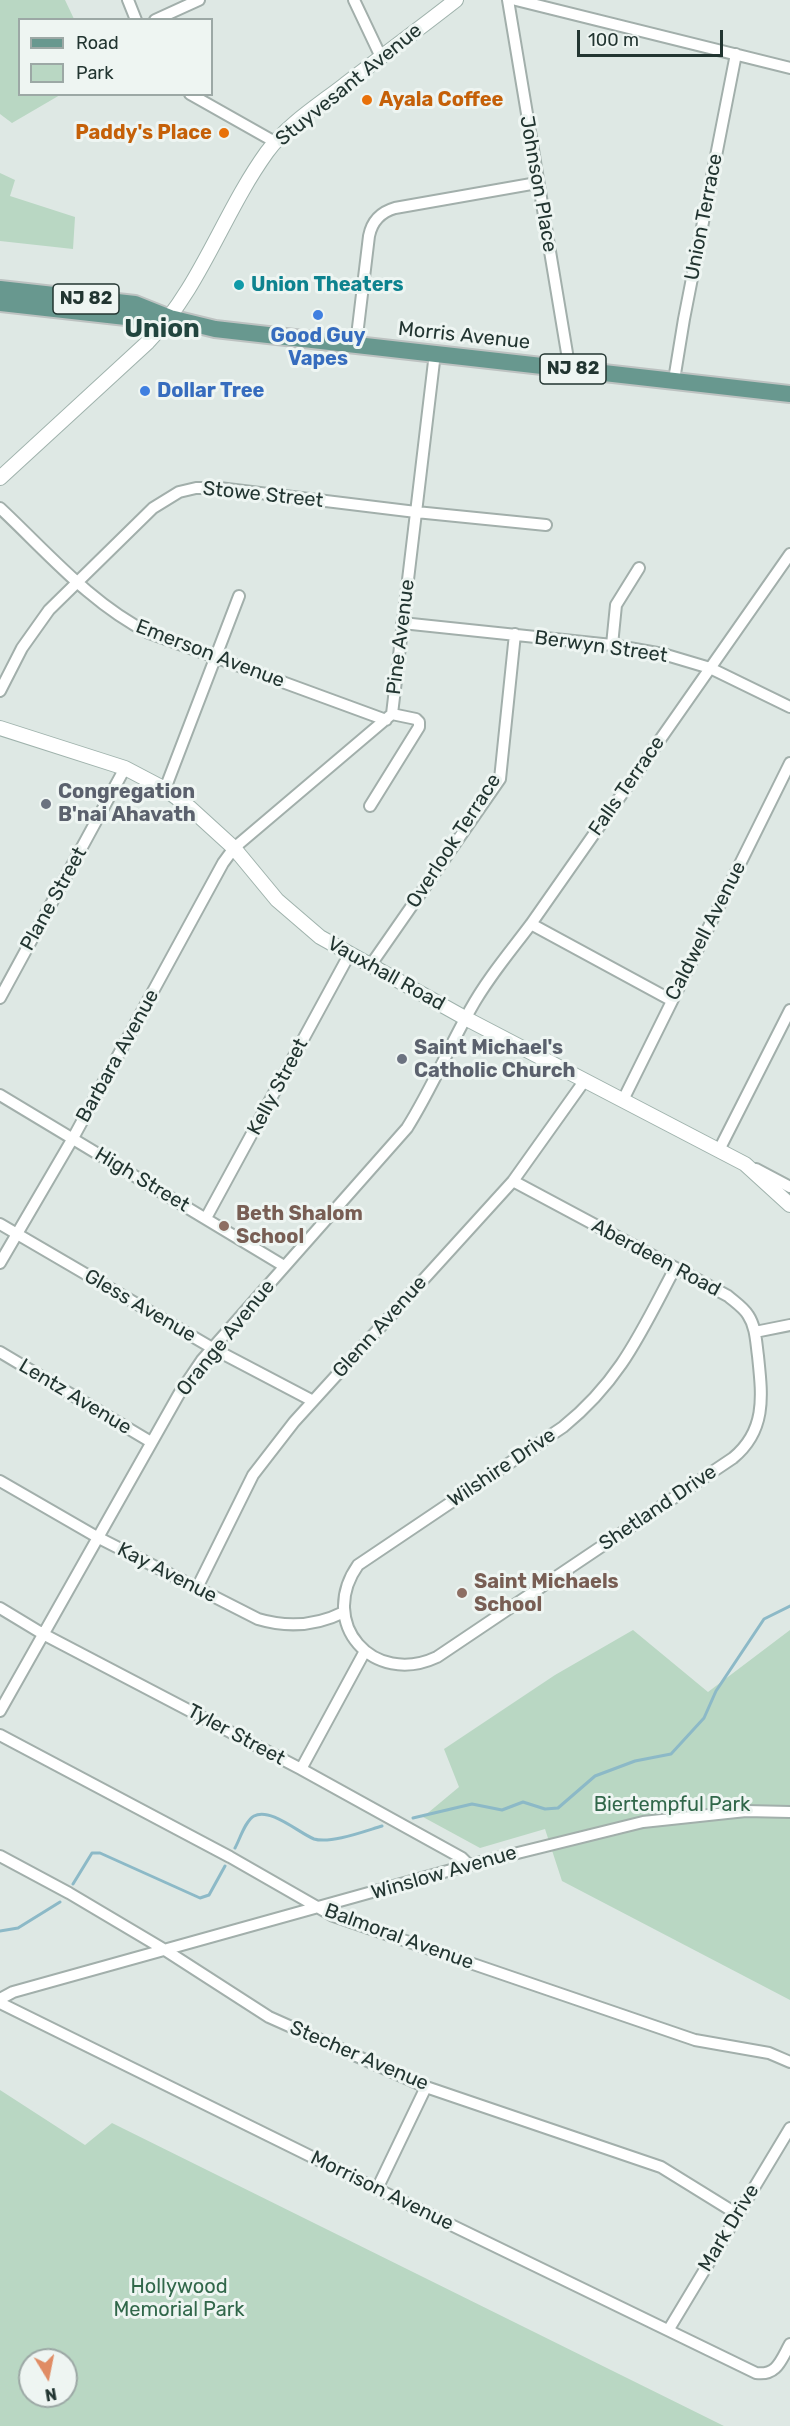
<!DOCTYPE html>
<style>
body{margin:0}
#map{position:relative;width:790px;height:2426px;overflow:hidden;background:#dee8e4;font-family:Rubik,sans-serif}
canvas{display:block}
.legend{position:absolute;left:18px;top:18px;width:195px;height:78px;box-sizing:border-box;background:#eef5f2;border:2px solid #9ca8a5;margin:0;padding:8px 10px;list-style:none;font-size:18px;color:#223531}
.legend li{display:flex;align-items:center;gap:12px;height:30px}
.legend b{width:30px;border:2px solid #9ca8a5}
.north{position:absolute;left:18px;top:2348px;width:60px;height:60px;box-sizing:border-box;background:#eef5f2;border:2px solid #9ca8a5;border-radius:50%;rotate:170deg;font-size:16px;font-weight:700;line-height:24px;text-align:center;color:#223531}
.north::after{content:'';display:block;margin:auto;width:21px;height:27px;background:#e08c64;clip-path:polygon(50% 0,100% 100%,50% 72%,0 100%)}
.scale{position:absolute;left:577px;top:30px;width:146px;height:27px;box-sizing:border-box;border:3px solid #223531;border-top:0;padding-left:8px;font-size:18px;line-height:21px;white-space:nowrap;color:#223531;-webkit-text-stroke:4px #eef5f2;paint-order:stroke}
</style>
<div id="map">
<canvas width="790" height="2426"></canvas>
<ul class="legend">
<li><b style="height:8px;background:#68988f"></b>Road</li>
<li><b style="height:16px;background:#b9d7c3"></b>Park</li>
</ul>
<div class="north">N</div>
<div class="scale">100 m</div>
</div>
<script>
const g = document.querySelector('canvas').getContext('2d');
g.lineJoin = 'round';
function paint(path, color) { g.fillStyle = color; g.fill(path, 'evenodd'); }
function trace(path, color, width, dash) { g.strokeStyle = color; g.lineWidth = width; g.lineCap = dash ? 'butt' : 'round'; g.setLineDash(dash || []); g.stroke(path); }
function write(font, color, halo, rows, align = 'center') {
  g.font = font + ' Rubik,sans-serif'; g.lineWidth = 6; g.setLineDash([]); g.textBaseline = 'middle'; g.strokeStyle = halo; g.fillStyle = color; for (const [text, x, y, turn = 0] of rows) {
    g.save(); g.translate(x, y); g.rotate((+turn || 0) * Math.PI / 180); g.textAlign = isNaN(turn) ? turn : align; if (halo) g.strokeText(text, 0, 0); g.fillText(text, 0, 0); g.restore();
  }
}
paint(new Path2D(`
 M0,0H65L74,19L20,20V94L60,95L12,123L0,114Z
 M0,173L15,180L10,196L75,217L73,249L0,241Z
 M633,1630L708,1692L790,1630V2000L562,1881L545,1829L480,1848L423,1817L459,1787L444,1749L555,1675Z
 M0,2090L85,2145L112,2123L724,2426H0ZM30,2360H66V2396H30Z`), '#b9d7c3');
trace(new Path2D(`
 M413,1818L472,1804L502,1810L523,1802L545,1809L558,1808L595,1776L635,1761L671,1754L704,1718L716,1691L764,1619L790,1606
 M235,1848C240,1839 245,1821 254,1816C270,1807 299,1833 314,1839C331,1844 365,1831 382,1826
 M73,1884L92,1853H100L200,1898L209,1895L225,1866
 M0,1931L18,1928L60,1902`), '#8cb9c7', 3);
const street = new Path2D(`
 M128,0L136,20
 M354,0L381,57
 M508,0L567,353V369
 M516,0L790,68
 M155,20L199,0
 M190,94L275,142
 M356,344L369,236C372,221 381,212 395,208L537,183
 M674,380L684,319L736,54
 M0,508C47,552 91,604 149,633L386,720
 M402,623L612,645L663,654L710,668L790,707
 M612,645L616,605L639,568
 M0,691L22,648L49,610L153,508L179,492L196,488H219L416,512L546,525
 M165,789L239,596
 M370,806L419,727V722L416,719L392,714
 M531,924L671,1000
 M370,966L500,779L515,634
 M0,998L125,768
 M0,1095L284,1266
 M623,1100L790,763
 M719,1150L790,1010
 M756,1169L790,1187
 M513,1181L728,1296C735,1302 744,1308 748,1315C756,1327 756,1342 758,1356C762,1395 767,1430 733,1458L437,1657C373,1687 317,1623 358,1565L563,1427C621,1380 641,1332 675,1268
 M206,1218L349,955
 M0,1224L214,1349L313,1401
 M0,1263L73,1138L223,863L234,848L392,714L435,353
 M755,1332L790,1325
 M0,1352L151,1442
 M0,1481L97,1537L258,1619C288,1628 316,1626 344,1612
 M197,1588L253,1475L294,1422L513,1181L585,1080
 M0,1608L43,1634L301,1769L462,1858L469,1865
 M0,1711L179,1394L202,1360L407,1128C431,1090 448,1049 470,1010C487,979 510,952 531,924L790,554
 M0,1735L230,1857L333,1916L695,2040L769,2053L790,2062
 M301,1769L365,1651
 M0,1856L69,1893L165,1950L269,2017L426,2087L661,2167L737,2214
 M0,1999L13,1992L469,1865L643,1822L746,1811L790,1812
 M0,2003L377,2189L756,2373C777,2376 781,2360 790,2344
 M377,2189L426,2087
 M669,2329L790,2128`);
const secondary = new Path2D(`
 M0,478L148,342C201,287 223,213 267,152C287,125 317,106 343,86C381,57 419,29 456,0
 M0,728L125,768L165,789L189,807L234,848L277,900L320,937L465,1018L745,1164L790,1205`);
const primary = new Path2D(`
 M0,289L135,304L170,318L215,329L790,394
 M0,303L126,317L163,318`);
trace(street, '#a2afab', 14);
trace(secondary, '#9fb2ac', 16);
trace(primary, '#bdc2c1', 20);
trace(street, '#fff', 10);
trace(secondary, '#fff', 14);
trace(primary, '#68988f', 16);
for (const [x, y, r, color] of [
 [367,100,6,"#e8710a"],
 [224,133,6,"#e8710a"],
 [239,285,6,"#0f9aa8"],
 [318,315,6,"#3f7fe0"],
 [145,391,6,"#3f7fe0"],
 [46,804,6,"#6b7280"],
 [402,1059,6,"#6b7280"],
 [224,1226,6,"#8d6e63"],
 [462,1593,6,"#8d6e63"]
]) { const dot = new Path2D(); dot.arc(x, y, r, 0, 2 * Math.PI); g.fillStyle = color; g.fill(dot); trace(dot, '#eef5f2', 2); }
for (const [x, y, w] of [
 [86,299,66],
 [573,369,66]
]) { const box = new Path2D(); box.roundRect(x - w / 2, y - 15, w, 30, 4.5); g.fillStyle = '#eef5f2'; g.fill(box); trace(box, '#223531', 1.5); }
write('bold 18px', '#223531', null, [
 ["NJ 82",86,299],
 ["NJ 82",573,369]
]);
write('20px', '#223531', '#eef5f2', [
 ["Stuyvesant Avenue",349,85,-39],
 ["Johnson Place",538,184,80],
 ["Union Terrace",704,217,-79],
 ["Morris Avenue",464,336,6],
 ["Stowe Street",263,495,6],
 ["Pine Avenue",401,637,-83],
 ["Berwyn Street",601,647,8],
 ["Emerson Avenue",210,654,21],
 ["Falls Terrace",627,786,-55],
 ["Overlook Terrace",454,841,-57],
 ["Plane Street",54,899,-61],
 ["Caldwell Avenue",706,931,-63],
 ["Vauxhall Road",386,974,29],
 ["Barbara Avenue",118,1056,-61],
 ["Kelly Street",278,1087,-62],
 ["High Street",142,1180,31],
 ["Aberdeen Road",656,1258,28],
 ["Gless Avenue",140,1306,30],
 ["Glenn Avenue",380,1327,-48],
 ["Orange Avenue",226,1338,-51],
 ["Lentz Avenue",75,1397,31],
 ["Wilshire Drive",502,1468,-34],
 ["Shetland Drive",658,1508,-34],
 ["Kay Avenue",167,1573,27],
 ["Tyler Street",236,1735,28],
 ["Winslow Avenue",444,1873,-16],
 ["Balmoral Avenue",399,1937,20],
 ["Stecher Avenue",359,2056,23],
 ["Morrison Avenue",382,2191,26],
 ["Mark Drive",729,2228,-59]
]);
write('bold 20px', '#c56008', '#eef5f2', [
 ["Ayala Coffee",379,100],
 ["Paddy's Place",212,133,"right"]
], 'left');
write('bold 20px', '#0d838f', '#eef5f2', [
 ["Union Theaters",251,285]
], 'left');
write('bold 20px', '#366cbe', '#eef5f2', [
 ["Good Guy",318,336],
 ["Vapes",318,359],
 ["Dollar Tree",157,391,"left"]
]);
write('bold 20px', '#5b616d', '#eef5f2', [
 ["Congregation",58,792],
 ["B'nai Ahavath",58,815],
 ["Saint Michael's",414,1048],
 ["Catholic Church",414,1071]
], 'left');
write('bold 20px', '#785e54', '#eef5f2', [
 ["Beth Shalom",236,1214],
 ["School",236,1237],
 ["Saint Michaels",474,1582],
 ["School",474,1605]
], 'left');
write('20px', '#31674a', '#eef5f2', [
 ["Biertempful Park",672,1805],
 ["Hollywood",179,2287],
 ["Memorial Park",179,2310]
]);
write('bold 26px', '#21453e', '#eef5f2', [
 ["Union",162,329]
]);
</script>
